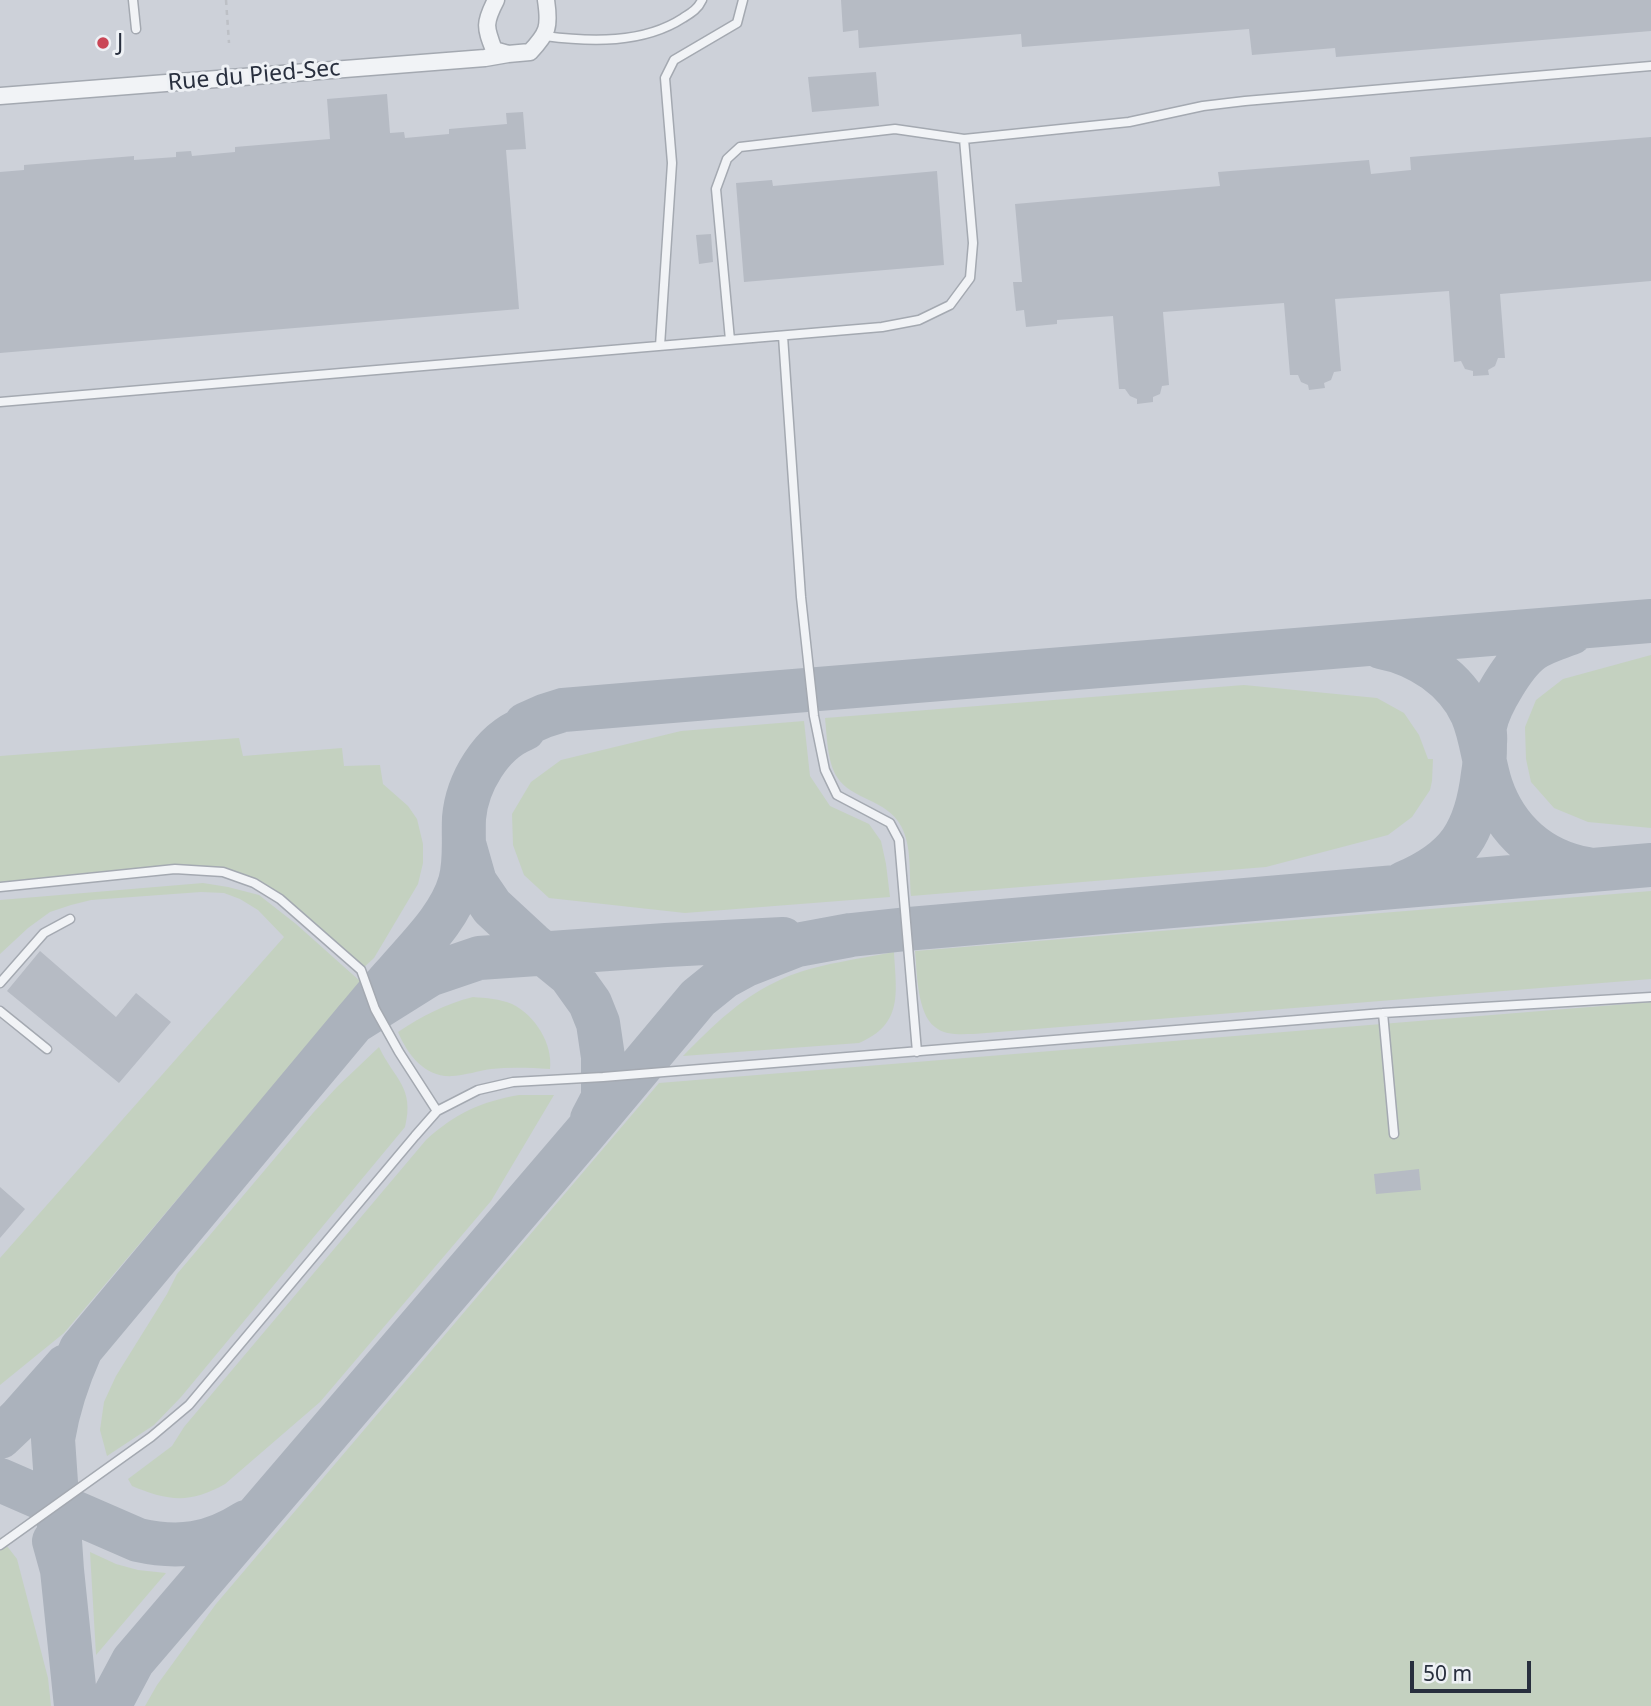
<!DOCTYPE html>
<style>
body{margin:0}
#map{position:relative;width:1651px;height:1706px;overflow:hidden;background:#dee2e7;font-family:"Noto Sans",sans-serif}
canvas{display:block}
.scale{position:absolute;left:1410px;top:1661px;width:121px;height:32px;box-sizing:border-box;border:4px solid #282f3e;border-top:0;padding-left:9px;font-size:21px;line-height:24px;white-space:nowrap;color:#282f3e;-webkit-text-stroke:5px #eef1f5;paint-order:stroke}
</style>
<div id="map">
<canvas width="1651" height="1706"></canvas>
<div class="scale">50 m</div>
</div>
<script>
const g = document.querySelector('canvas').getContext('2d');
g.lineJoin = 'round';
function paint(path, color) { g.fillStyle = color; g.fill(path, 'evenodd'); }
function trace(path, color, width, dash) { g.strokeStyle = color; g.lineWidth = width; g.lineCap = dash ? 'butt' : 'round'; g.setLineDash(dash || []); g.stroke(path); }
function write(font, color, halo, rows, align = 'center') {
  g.font = font + ' "Noto Sans",sans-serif'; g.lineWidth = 6; g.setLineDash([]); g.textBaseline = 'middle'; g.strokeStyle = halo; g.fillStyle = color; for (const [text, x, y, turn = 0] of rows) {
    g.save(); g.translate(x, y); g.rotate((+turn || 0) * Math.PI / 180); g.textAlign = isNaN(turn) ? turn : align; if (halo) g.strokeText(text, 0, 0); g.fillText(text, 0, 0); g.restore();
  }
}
paint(new Path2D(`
 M0,0H1651V1706H0Z`), '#cdd1d9');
paint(new Path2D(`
 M1651,655V828L1588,822L1554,808L1531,782L1526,759L1525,727L1536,700L1563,679Z
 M1244,685L1377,698L1404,713L1419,735L1428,759H1433L1432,781L1430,790L1412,817L1388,835L1266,867L911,896C909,873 912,846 901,826C887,799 851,800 837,777C827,761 827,736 825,718Z
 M804,721L810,776L830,806L869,824L881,841L886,864L890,897L685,913L549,898L524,875L513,845L512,814L531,782L561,760L681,731Z
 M239,738L243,756L342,748L344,766L380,765L383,784L408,806L417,819L423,844V863L418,884L374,958L361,970L280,899L223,872L175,869L0,887V756Z
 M203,883L228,887L259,895L296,924L361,982L64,1333L0,1385V1258L284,937L258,910L240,899L224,893L201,892L91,900L71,905L50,912L28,928L0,954V900Z
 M1651,891V979L974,1034C962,1034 945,1036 935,1027C917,1014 917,972 915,951Z
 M894,952C896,992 904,1024 859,1043L683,1056C715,1024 741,997 784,978C816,964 860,959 894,952Z
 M473,997C486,998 500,999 512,1004C535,1015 553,1044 550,1069C531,1068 511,1067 491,1069C478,1071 466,1075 453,1076C426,1078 408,1056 398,1032C422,1016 445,1004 473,997Z
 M1651,1002V1706H145L157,1685L216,1604L659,1083Z
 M379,1047C394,1079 415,1087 405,1127L181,1397L154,1425L107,1456L100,1430L104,1402L116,1376L167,1294L177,1274L313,1113L337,1087Z
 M519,1095H554L491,1201L320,1402L225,1484C190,1504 168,1501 132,1486L128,1479L172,1446L184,1427L426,1140C456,1113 480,1102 519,1095Z
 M0,1537L17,1559L48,1678L51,1706H0Z
 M90,1552L116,1564L138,1570L166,1573L96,1655Z`), '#c4d1c0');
trace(new Path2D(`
 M1381,647C1419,654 1456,679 1472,714C1482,737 1483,762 1491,786C1506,830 1540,861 1587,869
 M465,847L475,882L492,907L532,944L570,975L590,1003L598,1023L603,1057V1098L592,1119
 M1404,883C1458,860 1476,832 1483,774C1485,764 1485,753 1485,742C1486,737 1484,731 1485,726C1489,705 1514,663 1532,650C1543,642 1558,638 1571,633
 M354,1022C368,1006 381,989 396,973C419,946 450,917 460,882C466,861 463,840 464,818C467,783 491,742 524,729L526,724L544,716L563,710L647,703L1651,621
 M0,1437L19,1419L66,1366
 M0,1480L138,1540C179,1549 210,1545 246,1522
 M54,1541L62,1570L76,1706
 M62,1570L53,1439C58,1408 68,1378 81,1349L354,1022L429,975L479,958L666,945L783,939
 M109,1706L133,1661L585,1133L698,998L724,977L746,965L797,945L851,935L907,929L1651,865`), '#abb2bc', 44);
paint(new Path2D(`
 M841,0H1651V31L1336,57L1335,48L1252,55L1249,29L1022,47L1021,34L859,48L858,30L843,32Z
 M876,72L879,106L812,112L808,77Z
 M387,94L390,133L404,132L405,138L449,134V129L507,124L506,113L523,112L526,149L506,150L519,309L0,353V172L24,170V165L134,156V160L176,157V152L191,151L192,156L235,152V147L330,139L327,99Z
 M1651,137V281L1500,294L1505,358H1498L1495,366L1488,370L1489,375L1473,376V371L1465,369L1461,361L1454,362L1449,291L1335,299L1341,371L1334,372L1331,380L1324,383L1325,388L1309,390L1308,385L1301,382L1298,375H1290L1284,303L1163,312L1169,385L1162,386L1160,394L1153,397V402L1137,404V399L1130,396L1125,389H1119L1113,316L1057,320V324L1026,327L1024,310L1016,311L1013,282H1022L1015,204L1220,186L1218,172L1369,160L1371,174L1411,170L1410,157Z
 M937,171L944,265L744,282L736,183L772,180L773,186Z
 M711,234L713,262L699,264L696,235Z
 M40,951L116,1017L136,993L171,1022L119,1083L7,991Z
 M1419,1169L1421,1190L1376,1194L1374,1174Z
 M0,1187L25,1209L0,1238Z`), '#b6bbc4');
const service = new Path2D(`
 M133,0L136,29
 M545,36C590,42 643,44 683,18C691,13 698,9 702,0
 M783,336L801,597L814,716L825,770L837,795L890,823L899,840L917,1052
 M730,340L716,189L727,159L740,147L895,129L964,139
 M660,346L672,163L665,78L674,60L737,23L743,0
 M0,402L882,327L919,320L950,305L970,278L973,243L964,139L1129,122L1203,106L1245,101L1651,66
 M0,887L175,869L223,872L254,883L280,899L361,970L375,1009L399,1052L437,1111
 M0,983L44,933L70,919
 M0,1011L47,1049
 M1383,1013L1394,1134
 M0,1545L151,1437L189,1405L415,1136L437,1111L478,1090L513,1082L603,1077L1383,1013L1651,997`);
const minor = new Path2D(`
 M496,0C484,23 485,27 494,50L508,54L530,52C548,33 550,27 546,0
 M0,96L485,58L508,54`);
trace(service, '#a4a9b1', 11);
trace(minor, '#a4a9b1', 19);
trace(new Path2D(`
 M226,0L229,43`), '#bdc0c6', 2.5, [5, 5]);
trace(service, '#f1f3f6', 8);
trace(minor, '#f1f3f6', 16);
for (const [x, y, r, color] of [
 [103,43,7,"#ca4656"]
]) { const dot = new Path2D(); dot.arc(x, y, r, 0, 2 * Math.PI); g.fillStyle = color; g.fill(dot); trace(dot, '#eef1f5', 2.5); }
write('23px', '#282f3e', '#eef1f5', [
 ["J",117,43]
], 'left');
write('23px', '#282f3e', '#eef1f5', [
 ["Rue du Pied-Sec",254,76,-5]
]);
</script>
